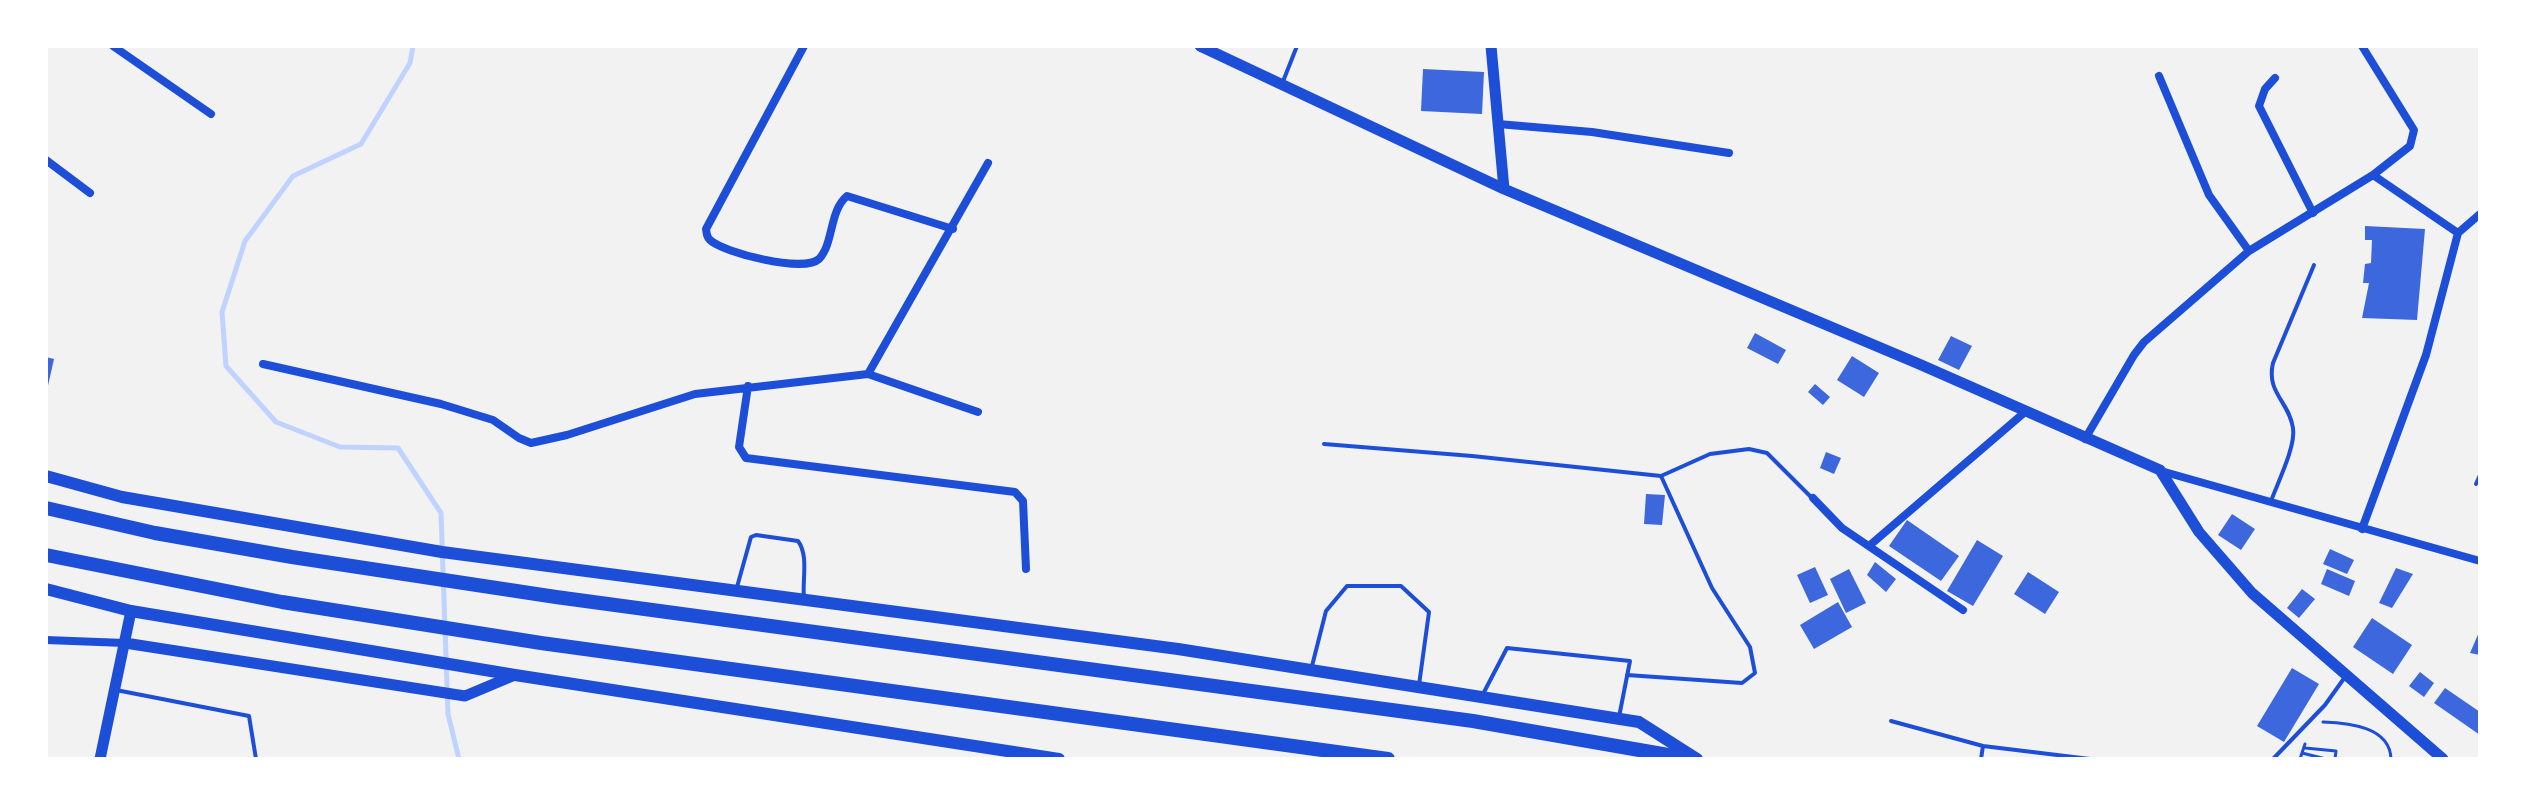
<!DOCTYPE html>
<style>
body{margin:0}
#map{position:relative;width:2526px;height:805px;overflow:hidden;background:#f2f2f2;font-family:"PT Sans",sans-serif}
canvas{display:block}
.frame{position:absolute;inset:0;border:48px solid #fff;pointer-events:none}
</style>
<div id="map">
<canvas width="2526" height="805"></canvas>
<div class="frame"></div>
</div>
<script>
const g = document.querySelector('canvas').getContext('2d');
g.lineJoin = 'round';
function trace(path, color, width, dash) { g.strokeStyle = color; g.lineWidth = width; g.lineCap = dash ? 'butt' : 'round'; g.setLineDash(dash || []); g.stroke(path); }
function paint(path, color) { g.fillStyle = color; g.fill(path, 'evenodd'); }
trace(new Path2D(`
 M413,46L410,63L361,144L293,176L245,241L222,312L226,366L276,422L340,447L398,448L441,513L448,714L459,759`), '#bfd3fe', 5);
paint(new Path2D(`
 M1423,69L1484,72L1482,114L1421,111Z
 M2365,226L2425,229L2417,320L2362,318L2369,283H2363L2365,264L2371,263L2372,240H2365Z
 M1755,333L1786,350L1778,364L1747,348Z
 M1951,336L1972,346L1959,370L1938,360Z
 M1852,356L1879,373L1864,397L1837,380Z
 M46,357L54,359L47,390H46Z
 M1815,384L1830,397L1823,405L1808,392Z
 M1826,452L1841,458L1834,474L1820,468Z
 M1646,494L1665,495L1662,525L1644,524Z
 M2232,514L2255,529L2241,550L2218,535Z
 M1907,520L1959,556L1941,581L1889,546Z
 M1977,540L2003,556L1973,606L1947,591Z
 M2330,549L2354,560L2347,574L2323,564Z
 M1875,562L1896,579L1886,592L1867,575Z
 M1815,567L1828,595L1810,603L1797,575Z
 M2396,568L2413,574L2392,608L2379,603Z
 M1849,569L1866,603L1846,613L1830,579Z
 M2327,569L2355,581L2349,596L2321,584Z
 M2028,572L2059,592L2045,614L2014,594Z
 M2302,589L2315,599L2299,618L2287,608Z
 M1838,602L1852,627L1814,649L1800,625Z
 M2372,618L2412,645L2393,674L2353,647Z
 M2480,630V655L2470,653Z
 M2292,668L2319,684L2284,742L2257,726Z
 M2420,672L2434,683L2424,697L2409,686Z
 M2445,688L2480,712V735L2434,703Z`), '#3d67dc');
trace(new Path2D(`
 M2323,722C2350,723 2390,727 2391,759
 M2305,748L2336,751L2335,759
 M2302,753L2326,759
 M2300,759L2305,744`), '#1d4ed8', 3);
trace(new Path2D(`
 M1282,84L1297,46
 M1324,444L1472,456L1661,476L1710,454L1749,449L1767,453L1812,498
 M2476,484L2480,475
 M2271,501C2278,482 2296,446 2293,428C2289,401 2266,393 2273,363L2314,265
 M737,587L751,537L756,535L798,541C809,556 802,580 804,598
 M1312,666L1326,611L1347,586H1401L1429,612L1419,685
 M1627,675L1742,683L1755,673L1750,647L1712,588L1661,476
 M116,690L249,716L256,759
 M1482,696L1507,648L1630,661L1619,717
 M1891,721L1983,746
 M1981,759L1983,746L2090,759
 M2273,759L2325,705L2345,677`), '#1d4ed8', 4);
trace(new Path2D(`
 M113,46L211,114
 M804,46L706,229C707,234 706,236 710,240C724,253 804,273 819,259C834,243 829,211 847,196L953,229
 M2159,76L2209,195L2249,251
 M2275,78L2265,89L2259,106L2313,213
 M1498,124L1592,132L1729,153
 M46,160L90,193
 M2373,175L2458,233
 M263,364L441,404L493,420L519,438L531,443L567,435L695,394L868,374L978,412
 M868,374L988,163
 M748,386L739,447L746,458L1015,492L1023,501L1026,569
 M2085,439L2134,355L2144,342L2249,251L2373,175L2410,146L2414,130L2362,46
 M2161,471L2480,561
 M1813,498L1842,528L1963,610
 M2362,529L2426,355L2458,233L2480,214
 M1869,546L2025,412
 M46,640L125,643`), '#1d4ed8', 8);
trace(new Path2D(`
 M1200,46L1504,189L1919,364L2160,470L2199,532L2252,593L2443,759
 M1491,46L1504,189
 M125,643L465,696L515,675
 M100,759L131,611`), '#1d4ed8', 11);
trace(new Path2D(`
 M46,476L122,497L442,552L1178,649L1639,722L1697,759
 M46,589L131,611L515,675L1059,759`), '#1d4ed8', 12);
trace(new Path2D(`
 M46,508L155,533L292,557L556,597L1473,721L1691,759
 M46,555L282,602L541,643L1388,759`), '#1d4ed8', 14);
</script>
